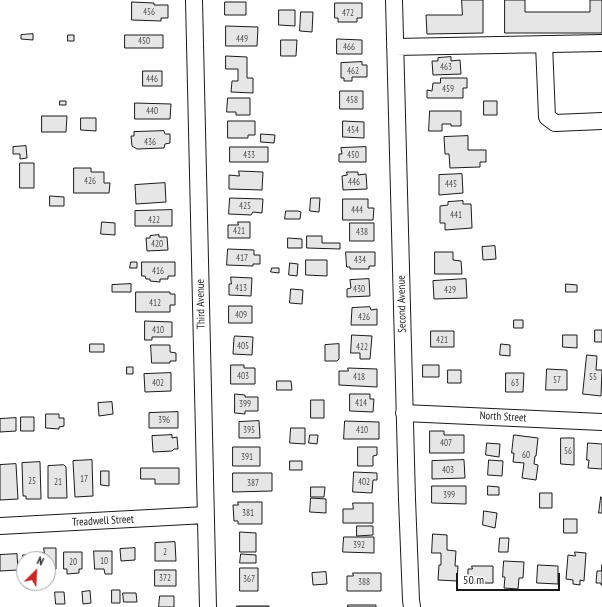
<!DOCTYPE html>
<style>
body{margin:0}
#map{position:relative;width:602px;height:607px;overflow:hidden;background:#fff;font-family:"PT Sans Narrow",sans-serif}
canvas{display:block}
.north{position:absolute;left:16px;top:551px;width:40px;height:40px;box-sizing:border-box;background:#fff;border:1px solid #a3a3a3;border-radius:50%;rotate:24deg;font-size:11px;font-weight:700;line-height:16px;text-align:center;color:#1a1a1a}
.north::after{content:'';display:block;margin:auto;width:14px;height:18px;background:#c62828;clip-path:polygon(50% 0,100% 100%,50% 72%,0 100%)}
.scale{position:absolute;left:456px;top:573px;width:104px;height:18px;box-sizing:border-box;border:2px solid #1a1a1a;border-top:0;padding-left:5px;font-size:12px;line-height:14px;white-space:nowrap;color:#1a1a1a;-webkit-text-stroke:3px #fff;paint-order:stroke}
</style>
<div id="map">
<canvas width="602" height="607"></canvas>
<div class="north">N</div>
<div class="scale">50 m</div>
</div>
<script>
const g = document.querySelector('canvas').getContext('2d');
g.lineJoin = 'round';
function paint(path, color) { g.fillStyle = color; g.fill(path, 'evenodd'); }
function trace(path, color, width, dash) { g.strokeStyle = color; g.lineWidth = width; g.lineCap = dash ? 'butt' : 'round'; g.setLineDash(dash || []); g.stroke(path); }
function write(font, color, halo, rows, align = 'center') {
  g.font = font + ' "PT Sans Narrow",sans-serif'; g.lineWidth = 3; g.setLineDash([]); g.textBaseline = 'middle'; g.strokeStyle = halo; g.fillStyle = color; for (const [text, x, y, turn = 0] of rows) {
    g.save(); g.translate(x, y); g.rotate((+turn || 0) * Math.PI / 180); g.textAlign = isNaN(turn) ? turn : align; if (halo) g.strokeText(text, 0, 0); g.fillText(text, 0, 0); g.restore();
  }
}
const building = new Path2D(`
 M462,0H483V33L427,34L426,15H462Z
 M505,0H525V12H590V0H602V33H505Z
 M132,2L154,3V5H168V18H161V21L132,20Z
 M225,2H246V15H225Z
 M335,3H362V18H357V22H338V18H335Z
 M279,10H295V26L279,25Z
 M301,12H313L312,32L300,31Z
 M226,26L258,27L257,46H226Z
 M33,34V40L21,39V35Z
 M68,35H74V41H68Z
 M125,35H163V48H125Z
 M337,39L362,40V54H337Z
 M281,40H297L296,56H281Z
 M226,56L247,57V78H253V93L231,92L232,81H238V69H226Z
 M451,57V61L460,60L461,74L433,75L432,61H438V58Z
 M362,62V65H367V77H352V81H344V78H341V63Z
 M143,71H162V86H143Z
 M441,78H467V88H463V98H427V90L432,91L433,83H440Z
 M340,91H363V109H340Z
 M228,98H250V115H236V112H227Z
 M60,101H66V105H60Z
 M484,101H497V115H484Z
 M135,103L171,104L170,119H135Z
 M430,111H461V126H451V124H442V131H429Z
 M42,116H67L66,132H42Z
 M81,118H96V131L81,130Z
 M228,121H255V135H248V138H228Z
 M343,121L364,122V138L343,137Z
 M164,131L165,134H170V143L165,144L164,148L137,149L132,146L131,136H134V132Z
 M261,134L275,135L274,143L261,142Z
 M468,136V150H486V162H480V167L450,168L449,154H445L444,137Z
 M26,146L27,158L20,159V154H13V147Z
 M230,147H268V162H230Z
 M366,147V162H339V154H342L341,148Z
 M20,163H34V188H20Z
 M74,168H91V172H104V183H110L109,193H74Z
 M239,171L263,172L262,190L229,189V175L239,176Z
 M347,172H358V175L366,174L367,189L343,190L342,176L347,175Z
 M462,174L463,193L439,195V175Z
 M165,183L166,202L136,204L135,185Z
 M50,196L64,197V206H50Z
 M230,198L263,199L262,213L253,212L251,215L229,214Z
 M311,198H320L319,212L310,211Z
 M343,199H368V208H374L373,220H343Z
 M463,201V204H471L472,228L445,230V223H440V206L448,205V202Z
 M172,210V226H135V211Z
 M286,211H298L301,212L300,219H285Z
 M102,222L115,223V235L101,234Z
 M238,222H250V238H228V225H238Z
 M350,223H374V241H350Z
 M159,235V237H167L168,250L147,251L146,238H150V236Z
 M307,236H322V243H340V249L307,248Z
 M288,238L302,239V248H288Z
 M495,246L496,259L483,260L482,247Z
 M228,249L254,250V255H260V264H253V266L227,265Z
 M346,252H375V266H369V269H350V267H347Z
 M435,252H453V260L461,261L462,274H435Z
 M306,260H327V276L306,275Z
 M131,262H137V268H130Z
 M142,262H175V276H168V279H160V282L150,281V279H146L145,276H142Z
 M290,263L298,264L297,276L289,275Z
 M272,268H279V273L271,272Z
 M231,277L252,278L251,296L229,295V284H231Z
 M369,279L370,296L347,297V289L351,288L350,280Z
 M466,279L467,298L434,299L433,281Z
 M131,284V292H112V285Z
 M566,284L577,285V292H566Z
 M291,289L303,290L302,304L290,303Z
 M136,292H170V294H175V305H170V312H136Z
 M229,306H252V323H229Z
 M370,307L371,310L377,309V325H351L352,308Z
 M514,320H523V328H514Z
 M145,321L172,322V337H152V340H145Z
 M595,330H602V342H595Z
 M431,331H454V347H431Z
 M352,335L372,336L370,359H360V353H351Z
 M563,335H577V348L563,347Z
 M235,336L253,337L252,355L233,354L234,338Z
 M90,344H104V352H90Z
 M339,344V359L337,361H325V345Z
 M501,344L510,345V356L500,355Z
 M151,345H170V352L176,353V361H170V363H152Z
 M587,355L597,356L596,370H602L601,396L583,394Z
 M231,365H244V368H255V384H231Z
 M423,365H439V377H423Z
 M127,367H133V374H127Z
 M348,368L377,369V387L339,385V371H348Z
 M547,369L567,370V390H546Z
 M448,370H461V383H448Z
 M171,373V391L145,392L144,374Z
 M506,373H524L523,392H506Z
 M277,381H291L292,390H277Z
 M235,394L245,395V397H258V411H245V414L235,413Z
 M350,394H370V399H374L373,412L350,411Z
 M311,400H324V418H311Z
 M112,402L113,414L99,416L98,403Z
 M178,412V428H149V413Z
 M46,414H59V418H64V426L59,427V429L46,428Z
 M21,417H34V431H21Z
 M16,418V431L0,432V419Z
 M259,421L260,438H239V422Z
 M345,421L379,422V439H344Z
 M291,428H305V444L290,443Z
 M430,431H444V435H464V453H430Z
 M172,435V438L177,437L178,449H174L172,451L153,452L152,436Z
 M310,435H318L317,444L309,443Z
 M514,435L538,438L536,456H535L534,464L538,465L536,480L522,478L524,463L513,462L514,453H512Z
 M561,438H574V465L561,464Z
 M487,443L500,444L499,457L486,455Z
 M588,443L602,444V469L588,468L589,460H587Z
 M233,447H260V466H233Z
 M358,447H377V455L373,456V466H358Z
 M92,460L93,496L75,497L73,461Z
 M464,460L465,478L432,479V461Z
 M489,460L503,461L502,476L488,475Z
 M290,461H302V470H290Z
 M40,462L41,499H26V496H23L22,463Z
 M16,464L18,499L0,500V465Z
 M64,465L66,467L67,498H48V466Z
 M141,468H179V484H155V479H141Z
 M101,471H109V486L101,485Z
 M354,472L377,473V480H373L372,493L353,492Z
 M233,473H272V491L233,492Z
 M432,486H466V504L432,503Z
 M488,486L499,487V495H488Z
 M311,487H325L324,497H311Z
 M540,493H552V508H540Z
 M601,497L602,498V513H599Z
 M311,498L326,499V513L310,512Z
 M238,502H262V524H238V521H234L233,505H238Z
 M353,503H373V523H343V509H353Z
 M484,511L497,513L495,528L483,525Z
 M564,519H577V533H564Z
 M357,526H373V535L357,536Z
 M240,532L256,533V552H240Z
 M433,534L447,535V550L456,551L455,566H458L457,581L438,580L439,565H441V553H432Z
 M344,537H374V553L343,552Z
 M500,538H509L508,552H499Z
 M175,542L176,561H155V543Z
 M44,548H56V569H50V578H48V559H37V553H44Z
 M135,548V560L121,561L120,549Z
 M94,551H112V574H105L104,569H95Z
 M64,552H82V569H79V573L67,574V569H64Z
 M575,552L586,553L584,581L580,580V585L573,584V580L566,579L568,555L575,556Z
 M17,554L18,570L0,571V555Z
 M241,554L256,555V563H240Z
 M23,555H32V559H24V570Z
 M504,561L524,562L523,578H519L518,589L504,588L505,577H503Z
 M538,565L558,566V584L537,583Z
 M602,565V585H601V583H596L597,571H601Z
 M472,566H493V583H472V580H468V569H472Z
 M240,568H258V591H240Z
 M155,570H176V586H155Z
 M326,572L327,584L313,585L312,573Z
 M353,573H381V591H347V576H353Z
 M112,590H120V603H112Z
 M90,591L91,603L83,604L82,592Z
 M55,592H64L65,604H56Z
 M123,593H136L137,602H124Z
 M160,596H174V607H159Z
 M348,605H376V607H348Z
 M237,606H269V607H237Z`);
paint(building, '#e6e6e6');
trace(building, '#1a1a1a', 1);
const minor = new Path2D(`
 M194,0L208,607
 M394,0L407,499L411,600L412,607
 M544,44L547,117L555,123L602,121
 M395,47L602,43
 M404,413L602,422
 M0,526L206,515`);
trace(minor, '#1a1a1a', 18);
trace(minor, '#fff', 16);
write('9px', '#4d4d4d', null, [
 ["456",149,12],
 ["472",348,13],
 ["449",242,39],
 ["450",144,41],
 ["466",349,47],
 ["463",446,67],
 ["462",353,71],
 ["446",152,79],
 ["459",448,89],
 ["458",352,100],
 ["440",152,111],
 ["454",353,130],
 ["436",150,142],
 ["433",249,155],
 ["450",353,155],
 ["426",90,181],
 ["446",354,182],
 ["445",451,184],
 ["425",245,206],
 ["444",357,210],
 ["441",456,215],
 ["422",154,220],
 ["421",239,231],
 ["438",362,232],
 ["420",157,244],
 ["417",242,258],
 ["434",360,260],
 ["416",158,271],
 ["413",241,288],
 ["430",359,289],
 ["429",450,290],
 ["412",155,303],
 ["409",241,315],
 ["426",364,317],
 ["410",158,330],
 ["421",442,340],
 ["405",243,346],
 ["422",362,347],
 ["403",243,376],
 ["418",359,377],
 ["55",593,377],
 ["57",557,380],
 ["402",158,383],
 ["63",515,383],
 ["414",361,403],
 ["399",245,404],
 ["396",164,420],
 ["395",249,430],
 ["410",362,430],
 ["407",446,443],
 ["56",568,451],
 ["60",526,455],
 ["391",247,457],
 ["403",448,470],
 ["17",84,479],
 ["25",32,481],
 ["21",58,482],
 ["402",364,482],
 ["387",253,483],
 ["399",449,495],
 ["381",248,513],
 ["392",359,545],
 ["2",165,552],
 ["10",104,561],
 ["20",73,562],
 ["372",165,578],
 ["367",249,579],
 ["388",364,582]
]);
write('11px', '#1a1a1a', '#fff', [
 ["Third Avenue",201,304,-91],
 ["Second Avenue",402,304,-91],
 ["North Street",503,417,3],
 ["Treadwell Street",103,521,-3]
]);
</script>
